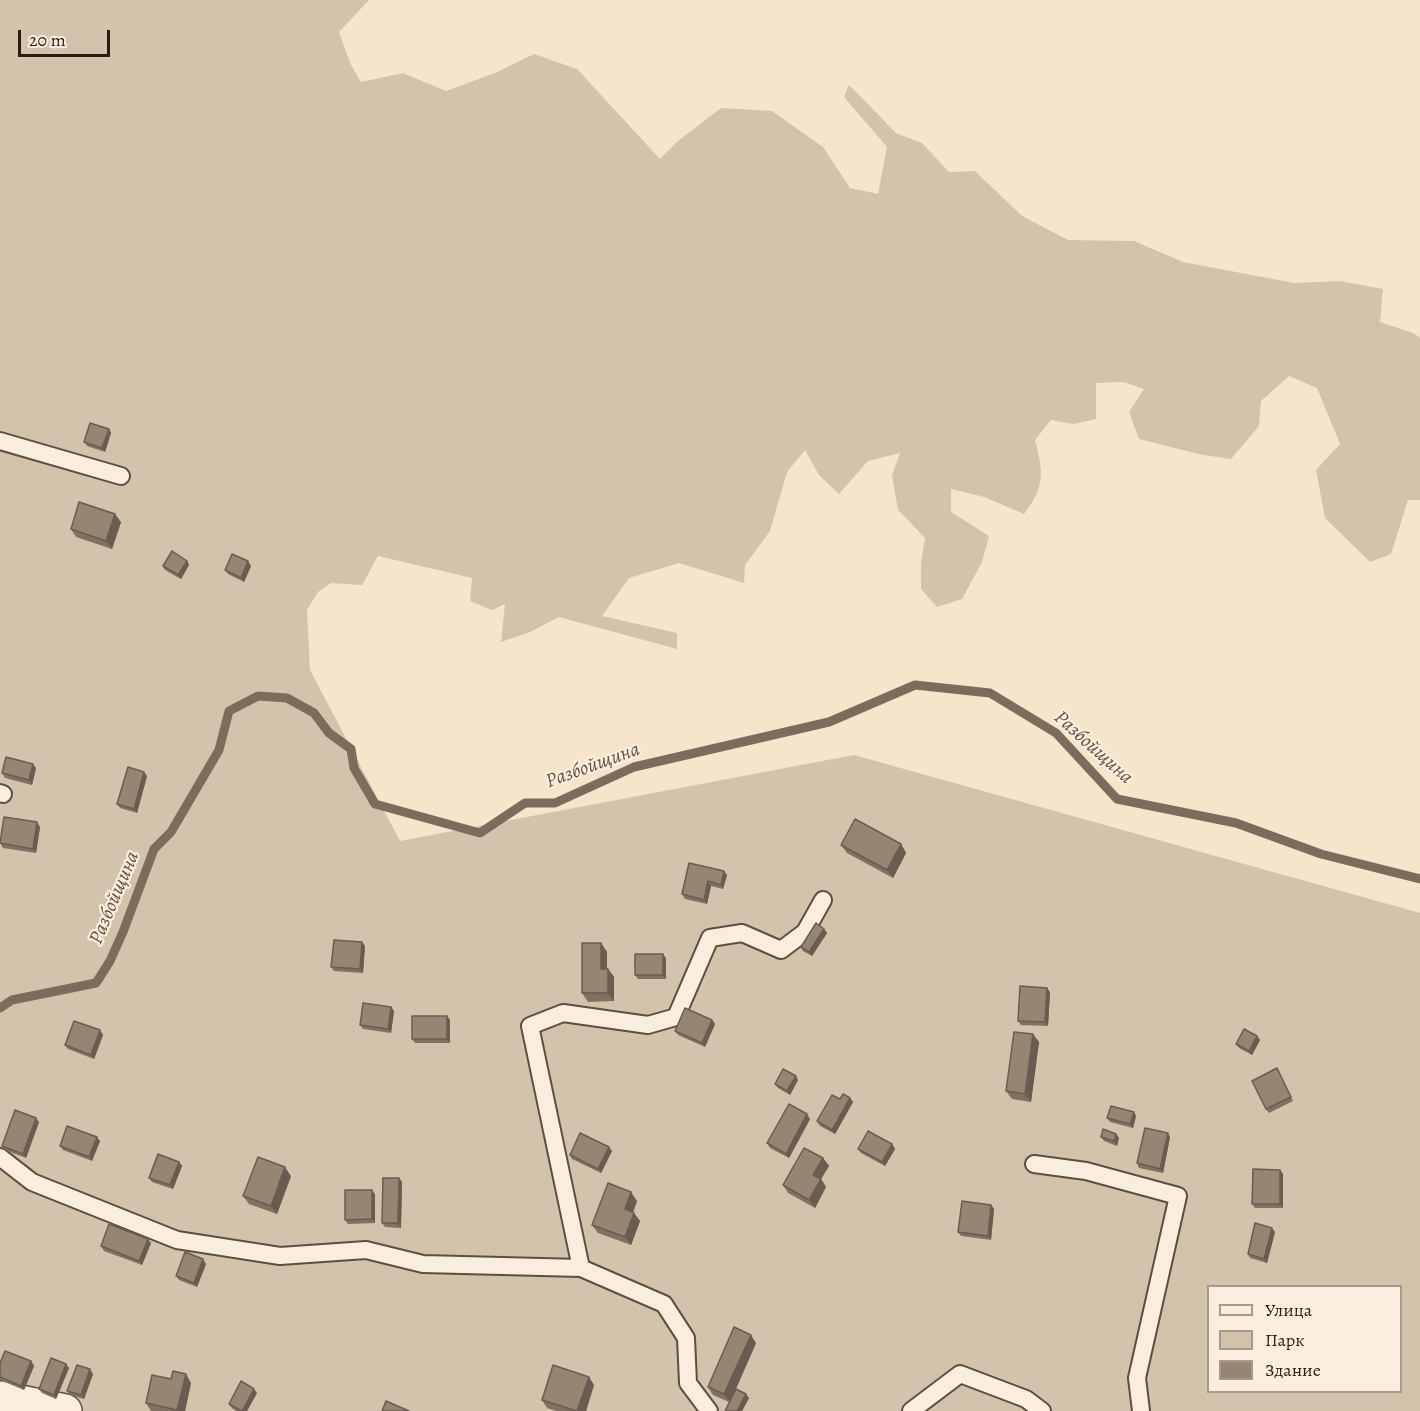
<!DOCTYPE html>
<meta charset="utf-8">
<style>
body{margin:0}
#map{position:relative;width:1420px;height:1411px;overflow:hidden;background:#f6e5cb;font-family:Alegreya,serif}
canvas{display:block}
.legend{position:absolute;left:1207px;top:1285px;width:195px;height:108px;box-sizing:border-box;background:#f9eedd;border:2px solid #a79a8c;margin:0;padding:8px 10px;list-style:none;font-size:18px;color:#2b1c12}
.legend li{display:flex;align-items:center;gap:12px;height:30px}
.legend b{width:30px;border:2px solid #a79a8c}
.scale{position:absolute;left:18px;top:30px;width:92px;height:27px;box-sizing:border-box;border:3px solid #2b1c12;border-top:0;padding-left:8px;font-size:18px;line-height:21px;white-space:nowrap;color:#2b1c12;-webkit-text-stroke:4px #f9eedd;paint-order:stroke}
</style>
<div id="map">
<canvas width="1420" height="1411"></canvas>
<ul class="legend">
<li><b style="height:8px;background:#f9eedd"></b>Улица</li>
<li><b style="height:16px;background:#d3c3ac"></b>Парк</li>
<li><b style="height:16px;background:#958572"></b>Здание</li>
</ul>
<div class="scale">20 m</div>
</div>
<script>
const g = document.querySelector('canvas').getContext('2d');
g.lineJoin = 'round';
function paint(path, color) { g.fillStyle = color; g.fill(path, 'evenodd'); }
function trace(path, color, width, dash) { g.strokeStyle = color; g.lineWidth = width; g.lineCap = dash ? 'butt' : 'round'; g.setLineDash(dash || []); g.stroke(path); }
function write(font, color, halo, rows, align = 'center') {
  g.font = font + ' Alegreya,serif'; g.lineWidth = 4.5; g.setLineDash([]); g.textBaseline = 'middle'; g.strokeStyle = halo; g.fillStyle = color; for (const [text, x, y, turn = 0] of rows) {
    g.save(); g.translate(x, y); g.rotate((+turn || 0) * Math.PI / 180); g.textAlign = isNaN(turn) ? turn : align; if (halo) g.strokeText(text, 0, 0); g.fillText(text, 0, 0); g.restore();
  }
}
paint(new Path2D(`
 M0,0H369L339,32L351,65L361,82L403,73L446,91L495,73L534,54L577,69L660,159L678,141L721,108L772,111L823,147L850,188L878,194L887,147L844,97L849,85L896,133L922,143L949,172L975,171L1022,216L1068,240L1134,241L1183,262L1294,283L1340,281L1383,289L1380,322L1413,333L1420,338V500H1408L1391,554L1370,562L1325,518L1316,470L1340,444L1317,388L1289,376L1261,401L1259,426L1231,459L1198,454L1139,439L1129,412L1144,389L1123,382L1096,383V419L1073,424L1051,420L1035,440C1043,472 1046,485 1024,514L984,497L951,489V512L989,536L982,562L962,599L937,607L921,589V563L925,538L898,510L892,475L900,453L868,461L839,494L819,475L805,450L787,472L770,531L745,565L744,583L679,563L629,578L602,616L677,633V649L559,617L528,633L501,642L505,604L492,610L470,601L472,578L378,556L362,585L331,583L318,592L307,610L310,670L400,841L854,755L1420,913V1411H0ZM1208,1286H1400V1392H1208Z`), '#d3c3ac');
trace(new Path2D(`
 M0,1008L12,1000L96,983L110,961L123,932L154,849L171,832L219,750L229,711L258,696L287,698L314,713L329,733L351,749L354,768L375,804L480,833L525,803H555L634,767L829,722L915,685L990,693L1056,733L1117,799L1236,823L1321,854L1420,879`), '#7b6c5b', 9);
const lane = new Path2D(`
 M0,441L121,476
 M0,793L3,794
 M0,1157L32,1182L177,1240L280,1256L366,1250L423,1264L581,1268L664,1304L686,1338L688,1383L709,1411
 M1034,1164L1086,1171L1178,1196L1137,1378L1141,1411
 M581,1268L530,1026L563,1013L648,1025L676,1017L710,938L742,933L781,950L805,932L823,900
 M911,1411L960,1374L1026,1399L1042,1411`);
const street = new Path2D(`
 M0,1398L65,1411`);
trace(lane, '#5e4e40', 20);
trace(street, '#5e4e40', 36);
trace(lane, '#f9eedd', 16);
trace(street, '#f9eedd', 33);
paint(new Path2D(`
 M109,429L111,433L105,452L87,446L84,442Z
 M121,522L112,549L76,537L71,529Z
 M187,561L189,565L181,579L165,570L163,566Z
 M251,566L244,582L228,574L225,570Z
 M36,768L32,785L5,778L2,773Z
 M147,776L137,813L120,808L117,804Z
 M40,827L36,853L3,848L0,843Z
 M901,844L906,853L893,878L847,853L841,845Z
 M689,863L727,875L723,889L711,886L707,904L685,899L682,894Z
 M824,929L827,933L812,956L803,951L801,947Z
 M601,943L607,952V969H608L614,977V1001L588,1002L582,993Z
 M365,946L363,973L334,971L331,967Z
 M666,958V979H638L635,975Z
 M1050,992L1048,1026L1021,1025L1018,1021Z
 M391,1007L394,1011L391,1033L363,1029L360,1025Z
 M447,1016L450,1020V1043H415L412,1039Z
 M712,1020L715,1024L705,1047L678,1035L675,1031Z
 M100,1030L103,1035L94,1059L68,1049L65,1045Z
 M1257,1036L1260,1040L1252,1055L1239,1048L1236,1044Z
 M1039,1042L1031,1102L1012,1099L1006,1091Z
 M1277,1068L1293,1101L1269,1113L1266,1109Z
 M798,1080L790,1095L778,1088L775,1084Z
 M850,1098L853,1102L835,1134L820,1126L817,1121L840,1099Z
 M1136,1116L1133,1128L1110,1122L1107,1118Z
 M810,1119L789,1158L770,1148L767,1143Z
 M39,1122L26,1158L5,1150L2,1146Z
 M1116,1134L1119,1138L1117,1146L1104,1141L1101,1137Z
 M1170,1137L1163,1173L1139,1168L1137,1163Z
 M100,1141L92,1161L63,1150L60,1146Z
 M892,1144L895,1149L885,1166L861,1153L858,1149Z
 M609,1147L612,1151L601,1173L572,1159L570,1155Z
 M823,1158L829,1166L821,1179L826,1187L815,1208L788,1193L783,1185Z
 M179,1162L182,1166L173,1189L152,1182L149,1178Z
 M1280,1170L1283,1174V1208H1255L1252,1204Z
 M291,1176L277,1214L249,1204L243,1196Z
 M399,1178L402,1182L401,1228L385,1227L382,1223Z
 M375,1194V1223L348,1224L345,1220Z
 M637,1201L633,1212L640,1221L631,1245L598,1233L592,1225Z
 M991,1205L994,1209L991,1240L961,1236L958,1232Z
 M1275,1232L1267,1263L1250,1258L1248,1254Z
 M151,1243L142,1265L104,1251L101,1246Z
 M206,1264L197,1287L179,1280L176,1276Z
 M756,1343L736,1389L749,1398L742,1411H725L729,1402L713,1395L708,1387Z
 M31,1361L34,1366L24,1390L0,1380V1363Z
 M69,1368L56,1399L42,1393L39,1389Z
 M93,1374L84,1399L70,1395L67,1391Z
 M171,1379L191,1383L185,1411H151L146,1403Z
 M594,1385L586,1411H556L547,1408L542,1400Z
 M257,1393L247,1411H236L232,1408L229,1404Z`), '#807262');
paint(new Path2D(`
 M109,429L111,433L105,452L102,448Z
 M115,514L121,522L112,549L106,541Z
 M187,561L189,565L181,579L178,575Z
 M248,561L251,566L244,582L241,578Z
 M33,764L36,768L32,785L29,780Z
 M144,772L147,776L137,813L134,809Z
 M37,822L40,827L36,853L33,849Z
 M901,844L906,853L893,878L887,870Z
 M724,871L727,875L723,889L721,885Z
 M708,881L711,886L707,904L704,900Z
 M824,929L827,933L812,956L809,952Z
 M362,942L365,946L363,973L360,969Z
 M601,943L607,952V977L601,969Z
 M663,954L666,958V979L663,975Z
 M608,969L614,977V1001L608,993Z
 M1047,988L1050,992L1048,1026L1045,1022Z
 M391,1007L394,1011L391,1033L388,1029Z
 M447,1016L450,1020V1043L447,1039Z
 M712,1020L715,1024L705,1047L702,1043Z
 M100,1030L103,1035L94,1059L91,1055Z
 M1033,1034L1039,1042L1031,1102L1025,1094Z
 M1257,1036L1260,1040L1252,1055L1249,1051Z
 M796,1076L798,1080L790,1095L787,1091Z
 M850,1098L853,1102L835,1134L832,1130Z
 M1134,1112L1136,1116L1133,1128L1130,1124Z
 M807,1114L810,1119L789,1158L786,1154Z
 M36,1118L39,1122L26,1158L23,1154Z
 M1168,1133L1170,1137L1163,1173L1160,1169Z
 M1116,1134L1119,1138L1117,1146L1114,1141Z
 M97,1137L100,1141L92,1161L89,1157Z
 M892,1144L895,1149L885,1166L882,1162Z
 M609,1147L612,1151L601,1173L598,1169Z
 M823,1158L829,1166L821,1179L826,1187L815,1208L809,1200L813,1175Z
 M179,1162L182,1166L173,1189L170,1185Z
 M285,1167L291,1176L277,1214L271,1206Z
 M1280,1170L1283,1174V1208L1280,1204Z
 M399,1178L402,1182L401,1228L398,1223Z
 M372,1190L375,1194V1223L372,1219Z
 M631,1192L637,1201L631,1218L625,1209Z
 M991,1205L994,1209L991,1240L988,1236Z
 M634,1213L640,1221L631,1245L625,1237Z
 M1272,1228L1275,1232L1267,1263L1264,1259Z
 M148,1239L151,1243L142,1265L139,1261Z
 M203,1259L206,1264L197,1287L194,1283Z
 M751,1335L756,1343L730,1402L724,1394Z
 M31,1361L34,1366L24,1390L21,1386Z
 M66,1364L69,1368L56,1399L54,1395Z
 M90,1369L93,1374L84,1399L81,1395Z
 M186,1374L191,1383L185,1411H177Z
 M589,1377L594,1385L586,1411H577Z
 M254,1389L257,1393L247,1411H242Z
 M746,1394L749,1398L742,1411H737Z`), '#685d50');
const building = new Path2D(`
 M90,423L109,429L102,448L84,442Z
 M79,502L115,514L106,541L71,529Z
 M172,551L187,561L178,575L163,566Z
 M232,554L248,561L241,578L225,570Z
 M6,757L33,764L29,780L2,773Z
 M128,767L144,772L134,809L117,804Z
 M4,817L37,822L33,849L0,843Z
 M855,819L901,844L887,870L841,845Z
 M689,863L724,871L721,885L708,881L704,900L682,894Z
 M816,923L824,929L809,952L801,947Z
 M334,940L362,942L360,969L331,967Z
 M582,943H601V969H608V993H582Z
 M635,954H663V975H635Z
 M1020,986L1047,988L1045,1022L1018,1021Z
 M363,1003L391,1007L388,1029L360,1025Z
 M685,1008L712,1020L702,1043L675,1031Z
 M412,1016H447V1039H412Z
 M74,1021L100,1030L91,1055L65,1045Z
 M1244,1029L1257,1036L1249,1051L1236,1044Z
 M1014,1032L1033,1034L1025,1094L1006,1091Z
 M1277,1068L1291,1097L1266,1109L1252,1081Z
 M783,1069L796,1076L787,1091L775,1084Z
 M843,1094L850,1098L832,1130L817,1121L832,1095L840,1099Z
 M789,1104L807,1114L786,1154L767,1143Z
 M1111,1106L1134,1112L1130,1124L1107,1118Z
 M15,1110L36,1118L23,1154L2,1146Z
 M67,1126L97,1137L89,1157L60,1146Z
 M1145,1128L1168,1133L1160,1169L1137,1163Z
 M1103,1129L1116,1134L1114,1141L1101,1137Z
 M868,1131L892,1144L882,1162L858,1149Z
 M580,1133L609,1147L598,1169L570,1155Z
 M804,1148L823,1158L813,1175L821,1179L809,1200L783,1185Z
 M158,1154L179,1162L170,1185L149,1178Z
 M258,1157L285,1167L271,1206L243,1196Z
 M1253,1169L1280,1170V1204H1252Z
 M383,1178H399L398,1223H382Z
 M608,1183L631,1192L625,1209L634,1213L625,1237L592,1225Z
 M345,1190H372V1219L345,1220Z
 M962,1201L991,1205L988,1236L958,1232Z
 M1255,1223L1272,1228L1264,1259L1248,1254Z
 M109,1224L148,1239L139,1261L101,1246Z
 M185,1252L203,1259L194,1283L176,1276Z
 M734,1327L751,1335L724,1394L708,1387Z
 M5,1351L31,1361L21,1386L0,1377V1363Z
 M51,1358L66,1364L54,1395L39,1389Z
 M77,1365L90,1369L81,1395L67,1391Z
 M553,1365L589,1377L577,1411L542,1400Z
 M173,1371L186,1374L177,1410L146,1403L152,1375L171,1379Z
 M241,1381L254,1389L242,1411L229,1404Z
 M736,1389L746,1394L737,1411H725Z
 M386,1401L409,1411H382Z`);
paint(building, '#958572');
trace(building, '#685d50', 1.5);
write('italic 20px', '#615143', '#f9eedd', [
 ["Разбойщина",1093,748,42],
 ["Разбойщина",593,766,-20],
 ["Разбойщина",115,898,-67]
]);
</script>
